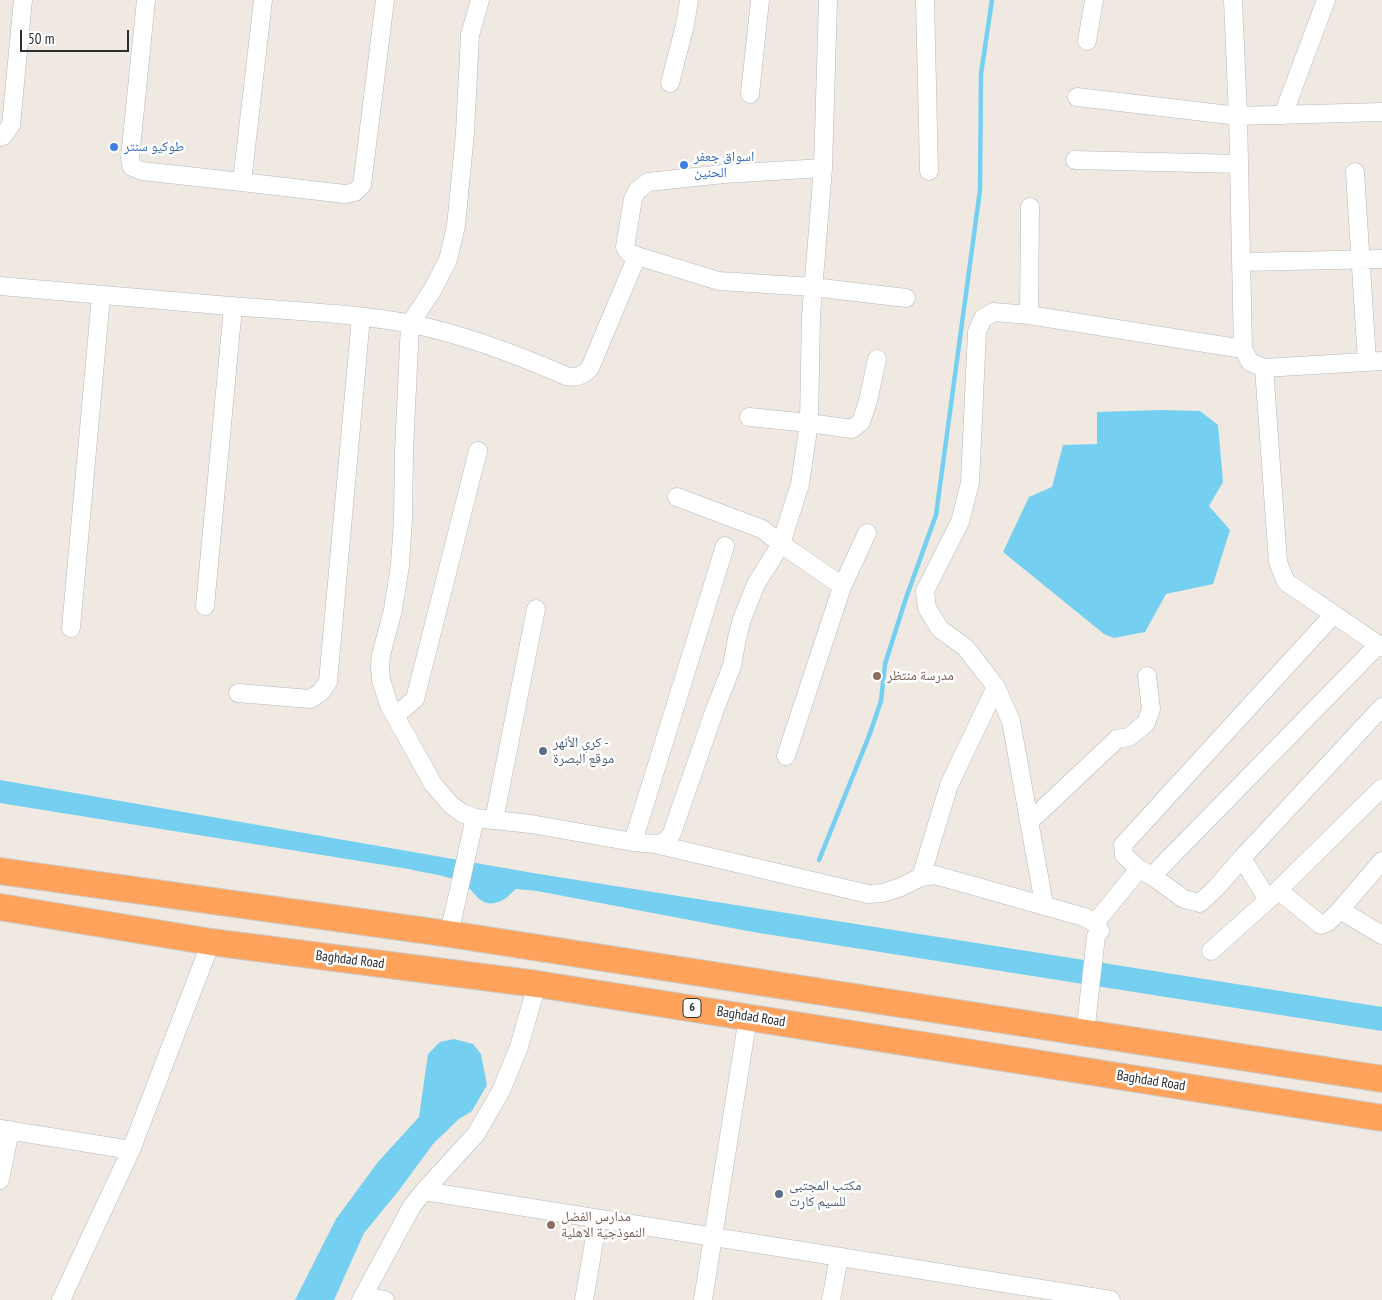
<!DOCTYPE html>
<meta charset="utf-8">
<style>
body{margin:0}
#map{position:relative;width:1382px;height:1300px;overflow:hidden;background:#efe9e1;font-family:"PT Sans Narrow",sans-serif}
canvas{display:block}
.scale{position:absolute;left:20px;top:30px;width:109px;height:22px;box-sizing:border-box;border:2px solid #2e2e2e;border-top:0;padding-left:6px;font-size:15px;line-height:18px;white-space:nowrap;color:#2e2e2e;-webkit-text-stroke:4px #fff;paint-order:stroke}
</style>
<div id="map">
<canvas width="1382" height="1300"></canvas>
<div class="scale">50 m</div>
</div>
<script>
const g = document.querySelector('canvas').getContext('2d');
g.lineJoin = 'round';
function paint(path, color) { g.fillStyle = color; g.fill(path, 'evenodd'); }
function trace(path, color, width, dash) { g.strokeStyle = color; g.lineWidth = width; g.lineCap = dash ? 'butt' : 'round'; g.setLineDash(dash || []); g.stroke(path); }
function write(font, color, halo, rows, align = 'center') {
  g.font = font + ' "PT Sans Narrow","Noto Naskh Arabic",sans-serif'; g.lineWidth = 5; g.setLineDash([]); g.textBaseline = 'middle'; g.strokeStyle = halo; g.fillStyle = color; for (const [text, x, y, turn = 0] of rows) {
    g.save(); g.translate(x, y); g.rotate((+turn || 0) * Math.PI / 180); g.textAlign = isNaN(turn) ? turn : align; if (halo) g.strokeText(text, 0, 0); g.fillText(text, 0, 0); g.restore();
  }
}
paint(new Path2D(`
 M1162,410L1200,411L1218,425L1223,482L1209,506L1230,530L1213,584L1166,594L1145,632L1114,638L1104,634L1003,552L1029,497L1052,487L1063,445L1097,444V412Z
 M0,780L539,874L1382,1007V1031L753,932L537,891L516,889C511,893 507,898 501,901C478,911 475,887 459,881C444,875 425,873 409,869L0,803Z
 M454,1039L473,1044L481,1054L487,1085L472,1111L459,1119L433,1144L400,1189L364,1233L334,1300H295L336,1219L378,1162L419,1117L428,1054L440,1042Z`), '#75cff0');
trace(new Path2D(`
 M819,860L869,736L881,701L885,664L906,598L936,515L980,190L981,74L992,0`), '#75cff0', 4.5);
const minor = new Path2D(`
 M146,0L130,158L132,167L142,171L242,182L345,194L355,192L362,185L385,0
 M480,0L470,35L465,133L456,226L448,260L433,289L410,324L404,451L403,519L400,565L393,610L381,655L380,667L381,680L389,705L433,784L451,805L462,813L475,818L531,824L633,842L655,844L662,843L668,839L672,833L715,709L732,666L737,638L742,619L756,584L781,544L800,484L809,423L811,316L823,168L828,0
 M925,0L929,171
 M1233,0L1238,116L1243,349L1250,362L1264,368L1382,361
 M1087,41L1094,0
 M670,83L685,25L689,0
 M750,94L760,0
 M1077,97L1238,116L1382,112
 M1283,115L1326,0
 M0,137L3,136L11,125L23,0
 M1075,160L1239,164
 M823,168L724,174L648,182L637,191L633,199L625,247L629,253L637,256L719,281L813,287L906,298
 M1355,172L1367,362
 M242,182L263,0
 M1241,262L1382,259
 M0,286C77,293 154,300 230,306C291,311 352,313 412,324C465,335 516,354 566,376C576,378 583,376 590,368L637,256
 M1029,315L1030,207
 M1264,368L1278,562L1286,582L1382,647
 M749,417L809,423L852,429L861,422L868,401L877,359
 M677,497L762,529L781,544L838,583L842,587L786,756
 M842,587L867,533
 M205,606L233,307
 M1333,615L1123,845L1124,855L1139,869L1152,876L1184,899L1200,903L1216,888L1242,858L1382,707
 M71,628L101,296
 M238,693L310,699L320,693L328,682L361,317
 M395,716L415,699L478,451
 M494,820L536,609
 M1029,822L1117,739L1129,737L1146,723L1151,709L1147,676
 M633,842L725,546
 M655,844L868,894L883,893L901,887L921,877L935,875L1084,917L1095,923L1100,931L1096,936L1085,1034
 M1242,858L1268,900
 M1152,876L1378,645
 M921,877L949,785L996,687
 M1278,890L1321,925L1328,922L1340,910L1382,861
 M1044,904L1011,721L996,687L966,648L940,629L927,608L925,591L960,522L970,483L977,332L983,318L994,312L1029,315L1243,349
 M1340,910L1382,935
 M1095,923L1139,869
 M449,934L475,818
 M1211,951L1268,900L1382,788
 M0,1129L131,1150
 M0,1180L10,1130
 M424,1191L1111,1300
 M363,1296L385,1300
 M61,1300L131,1150L211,942
 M361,1300L412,1206L424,1191L476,1134L501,1091L519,1047L537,984
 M584,1300L598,1219
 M703,1300L748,1017
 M831,1300L839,1257`);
const highway = new Path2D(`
 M0,871L449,934L1382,1079
 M0,907L211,942L537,984L1382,1118`);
trace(minor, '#b4b7c1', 19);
trace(highway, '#c9c9c9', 28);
trace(minor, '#fff', 18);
trace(highway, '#ffa35c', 26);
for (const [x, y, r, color] of [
 [114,147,5,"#3f7fe0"],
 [684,165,5,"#3f7fe0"],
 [877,676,5,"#8d6e63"],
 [543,751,5,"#5c6f8a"],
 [779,1194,5,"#5c6f8a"],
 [551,1225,5,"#8d6e63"]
]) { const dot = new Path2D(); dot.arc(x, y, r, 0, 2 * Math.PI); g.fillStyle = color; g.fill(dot); trace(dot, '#fff', 2); }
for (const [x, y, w] of [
 [692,1008,18]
]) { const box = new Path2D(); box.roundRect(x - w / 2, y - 9.5, w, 19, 4); g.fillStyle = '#fff'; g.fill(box); trace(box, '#2e2e2e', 1); }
write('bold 12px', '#2e2e2e', null, [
 ["6",692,1008]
]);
write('14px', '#366cbe', '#fff', [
 ["طوكيو سنتر",124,147],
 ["اسواق جعفر",694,157],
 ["الحنين",694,173]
], 'left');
write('14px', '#785e54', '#fff', [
 ["مدرسة منتظر",887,676],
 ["مدارس الفضل",561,1217],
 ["النموذجية الاهلية",561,1233]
], 'left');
write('14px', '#4e5e75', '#fff', [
 ["كري الأنهر -",553,743],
 ["موقع البصرة",553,759],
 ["مكتب المجتبى",789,1186],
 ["للسيم كارت",789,1202]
], 'left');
write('14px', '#2e2e2e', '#fff', [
 ["Baghdad Road",350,960,7],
 ["Baghdad Road",751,1017,9],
 ["Baghdad Road",1151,1081,9]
]);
</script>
